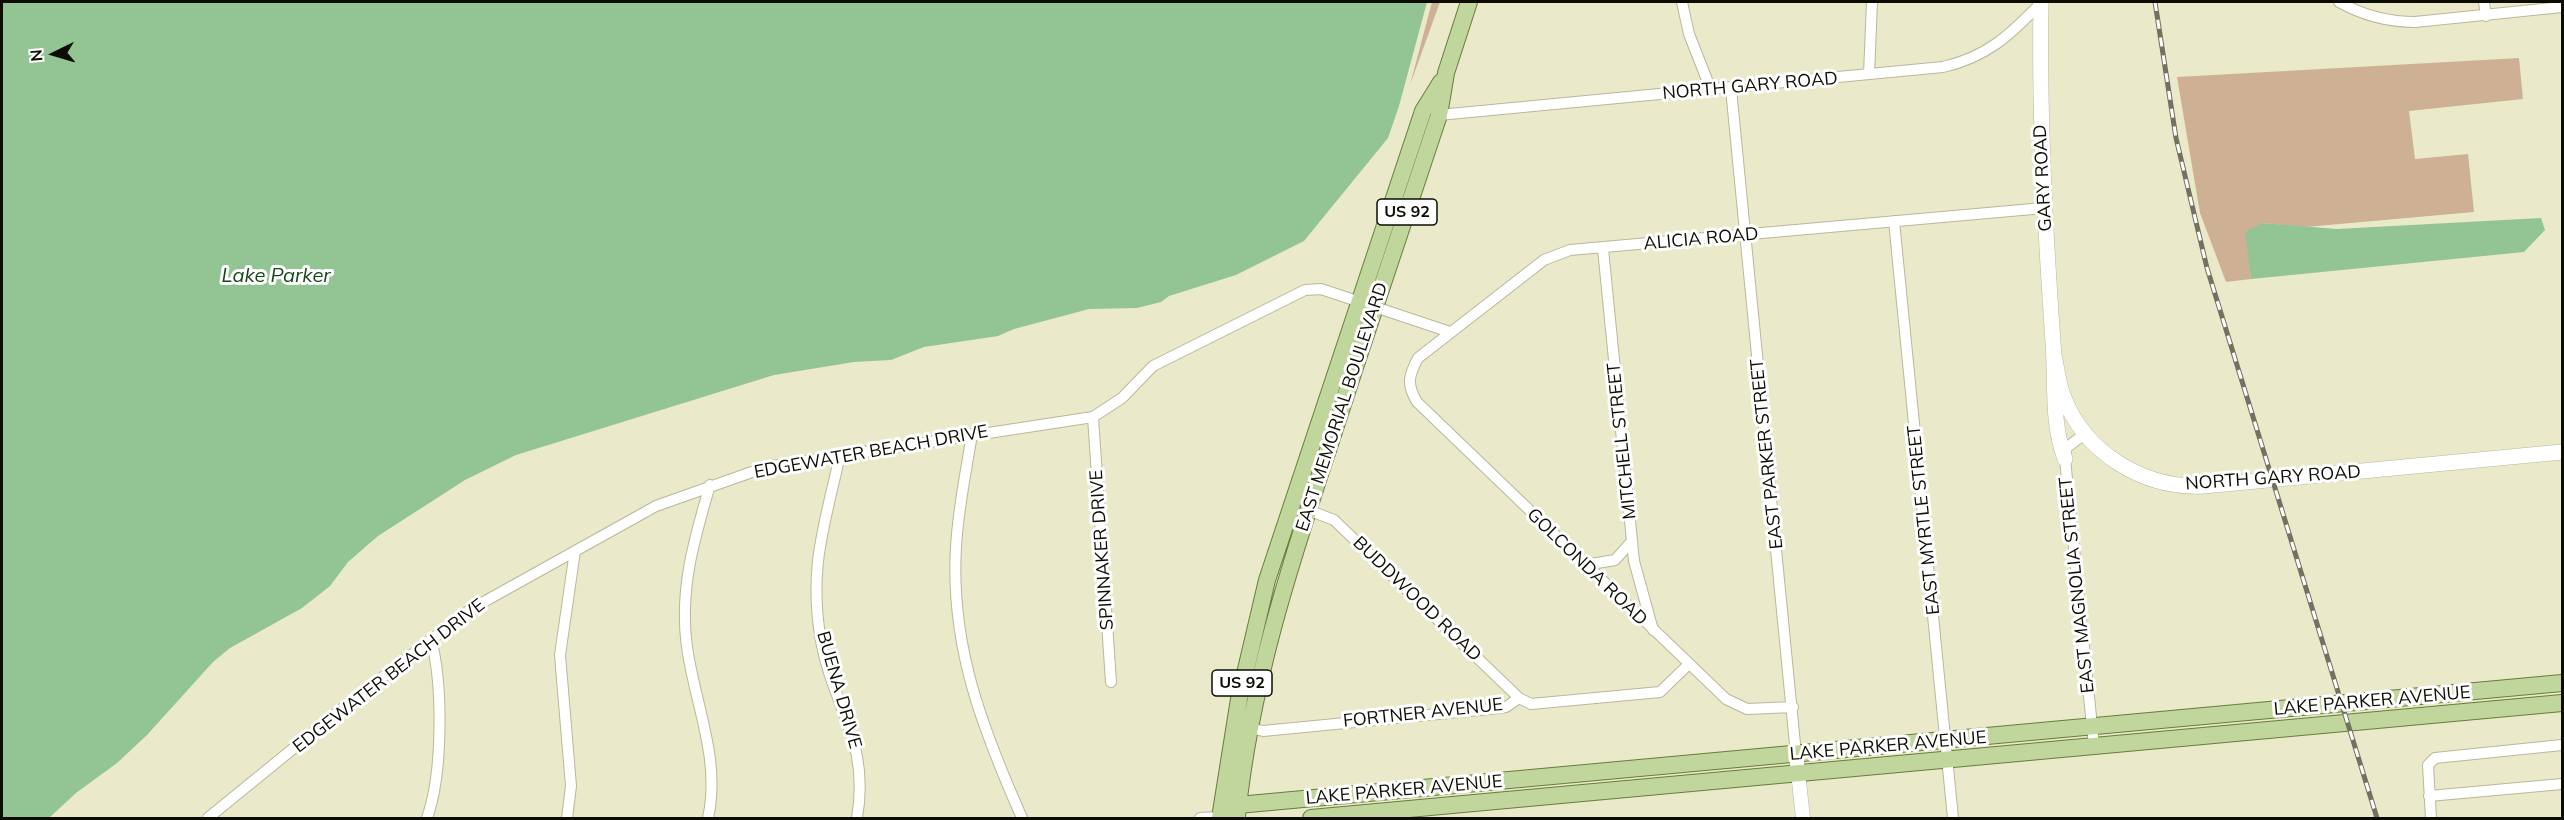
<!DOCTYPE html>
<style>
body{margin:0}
#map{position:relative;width:2564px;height:820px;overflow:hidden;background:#eae9ca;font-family:Mulish,sans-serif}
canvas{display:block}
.frame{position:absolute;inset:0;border:3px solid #0d0c04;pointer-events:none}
.north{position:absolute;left:24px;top:24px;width:60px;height:60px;-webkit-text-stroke:4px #fff;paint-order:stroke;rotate:265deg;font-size:16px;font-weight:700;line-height:24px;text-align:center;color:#0d0c04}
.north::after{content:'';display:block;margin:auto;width:21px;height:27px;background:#0d0c04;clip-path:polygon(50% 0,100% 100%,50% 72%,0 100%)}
</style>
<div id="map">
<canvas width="2564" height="820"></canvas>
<div class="frame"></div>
<div class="north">N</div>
</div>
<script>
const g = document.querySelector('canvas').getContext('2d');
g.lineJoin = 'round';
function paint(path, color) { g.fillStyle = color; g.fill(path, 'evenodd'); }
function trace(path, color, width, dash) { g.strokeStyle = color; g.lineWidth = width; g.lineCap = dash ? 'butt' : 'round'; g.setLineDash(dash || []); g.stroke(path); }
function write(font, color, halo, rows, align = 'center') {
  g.font = font + ' Mulish,sans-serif'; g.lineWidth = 6; g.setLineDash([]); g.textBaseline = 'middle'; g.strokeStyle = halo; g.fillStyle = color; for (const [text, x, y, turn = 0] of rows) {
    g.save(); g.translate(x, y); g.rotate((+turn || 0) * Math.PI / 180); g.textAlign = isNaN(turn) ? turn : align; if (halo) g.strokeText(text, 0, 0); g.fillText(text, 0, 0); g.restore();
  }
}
paint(new Path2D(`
 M1432,2H1440L1410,85Z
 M2519,58L2523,99L2409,111L2415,159L2468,154L2474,212L2306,227L2262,223L2249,258L2251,279L2226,282L2200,213L2177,77Z`), '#ceb194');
paint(new Path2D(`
 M2,2H1427L1399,106L1388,138L1304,241L1236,275L1169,296L1161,302L1137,308L1089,309L1014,329L998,336L924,347L891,360L854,362L774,375L516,455L465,480L378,536L348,562L330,586L302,608L230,648L213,662L147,735L117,763L76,793L49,818H2Z
 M2541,218L2545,230L2524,252L2251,279L2245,232L2262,223L2337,229Z`), '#93c493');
const minor = new Path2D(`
 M1682,2L1689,34L1711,90
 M2339,2C2364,16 2387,22 2415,22L2562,7
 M2484,2L2486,16
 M1869,74L1872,2
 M1731,89L1796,754
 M1439,115L1943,67C1987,57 2010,35 2041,3
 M1894,221L1953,818
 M1603,249L1634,561L1653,630
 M1093,417L1111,682
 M2086,433L2066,448L2065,459L2094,746
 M972,434C966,472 958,509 956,547C950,646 983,730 1022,818
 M840,455C825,524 808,568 821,641C834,710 870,741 857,818
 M1308,510L1334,520L1519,698L1531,704L1660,692L1689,664
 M1585,565L1615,560L1632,541
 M1793,707L1747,709L1726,699L1417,402C1406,384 1409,375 1418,358L1544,260L1570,250L2044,208
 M1250,728L1263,731L1490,709L1506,707L1519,698
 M2429,796L2562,784
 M208,818L348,704L471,609L656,506L766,467L1093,417L1122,398L1153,366L1305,290L1321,289L1450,332
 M427,818C443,773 443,685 431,639
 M567,818L571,786L560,655L575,551
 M708,818C721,759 695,705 687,647C679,590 694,540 710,485
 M1200,818L1220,817
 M2431,818L2428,765L2435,758L2562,745`);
const tertiary = new Path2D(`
 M1796,754L1803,818`);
const secondary = new Path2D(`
 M2041,2C2039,117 2045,227 2053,342C2056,381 2051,422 2065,459
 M2054,355C2057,368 2058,382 2063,395C2084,453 2144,489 2204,486L2562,452`);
const primary = new Path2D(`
 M1237,816C1250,688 1289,567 1329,447C1365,336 1402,225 1439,115L1446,73L1469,2
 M1220,817L1238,805L2562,683
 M1220,818L1239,699L1267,580L1423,111L1441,82
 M1311,818L2562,703`);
trace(minor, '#b9b89b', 12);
trace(tertiary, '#b9b89b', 15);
trace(secondary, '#b9b89b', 16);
trace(primary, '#677d3c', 18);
trace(minor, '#fff', 10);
trace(tertiary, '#fff', 14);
trace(secondary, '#fff', 15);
trace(primary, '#c1d69c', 16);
const rail = new Path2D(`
 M2155,2L2176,138L2207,268L2377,818`);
trace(rail, '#737260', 5);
trace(rail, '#fff', 3, [9]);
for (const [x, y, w] of [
 [1407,212,60],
 [1242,683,60]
]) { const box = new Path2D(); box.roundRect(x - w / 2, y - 13, w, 26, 4.5); g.fillStyle = '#fff'; g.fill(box); trace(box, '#0d0c04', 1.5); }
write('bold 16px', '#0d0c04', null, [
 ["US 92",1407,212],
 ["US 92",1242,683]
]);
write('18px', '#0d0c04', '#fff', [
 ["NORTH GARY ROAD",1750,86,-5],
 ["GARY ROAD",2043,178,-93],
 ["ALICIA ROAD",1701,239,-5],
 ["EAST MEMORIAL BOULEVARD",1342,407,-72],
 ["MITCHELL STREET",1622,441,-96],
 ["EDGEWATER BEACH DRIVE",871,452,-10],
 ["EAST PARKER STREET",1767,454,-96],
 ["NORTH GARY ROAD",2273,478,-4],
 ["EAST MYRTLE STREET",1924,520,-96],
 ["SPINNAKER DRIVE",1102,550,-94],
 ["GOLCONDA ROAD",1587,567,44],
 ["EAST MAGNOLIA STREET",2077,585,-96],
 ["BUDDWOOD ROAD",1417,599,44],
 ["EDGEWATER BEACH DRIVE",389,676,-38],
 ["BUENA DRIVE",839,690,74],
 ["LAKE PARKER AVENUE",2372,701,-5],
 ["FORTNER AVENUE",1423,713,-6],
 ["LAKE PARKER AVENUE",1888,746,-5],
 ["LAKE PARKER AVENUE",1404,790,-5]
]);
write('italic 20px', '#134718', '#fff', [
 ["Lake Parker",276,276]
]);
</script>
